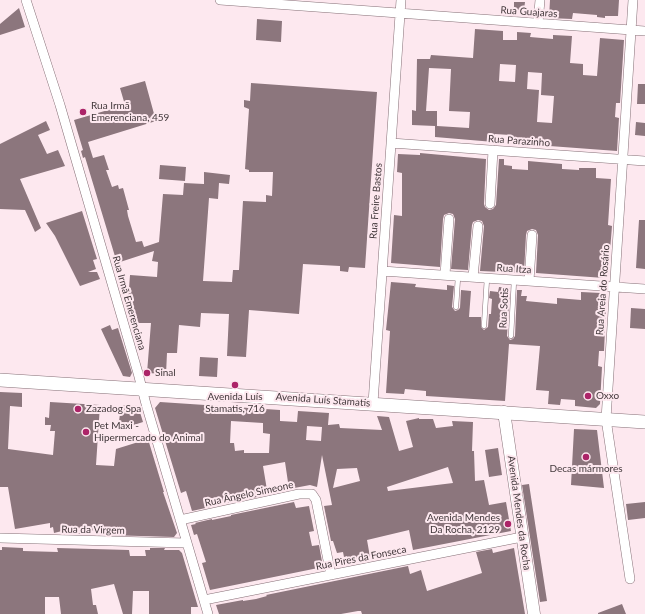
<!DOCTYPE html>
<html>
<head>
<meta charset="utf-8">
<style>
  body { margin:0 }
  canvas { display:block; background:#fde8ef }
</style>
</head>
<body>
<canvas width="645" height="614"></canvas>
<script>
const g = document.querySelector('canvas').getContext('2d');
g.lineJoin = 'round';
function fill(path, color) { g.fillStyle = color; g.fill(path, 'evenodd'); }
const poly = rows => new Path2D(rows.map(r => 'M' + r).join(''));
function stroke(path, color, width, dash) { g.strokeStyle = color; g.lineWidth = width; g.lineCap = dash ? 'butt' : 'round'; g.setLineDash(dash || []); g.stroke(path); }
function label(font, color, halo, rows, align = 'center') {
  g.font = font + ' Lato,sans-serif'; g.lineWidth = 4; g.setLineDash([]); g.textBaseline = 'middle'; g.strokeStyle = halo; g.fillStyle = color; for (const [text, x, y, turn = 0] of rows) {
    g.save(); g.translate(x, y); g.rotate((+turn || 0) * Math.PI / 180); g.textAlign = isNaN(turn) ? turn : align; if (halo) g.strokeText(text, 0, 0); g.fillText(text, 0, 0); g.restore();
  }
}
const building = poly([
  [550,0,619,0,618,16,605,16,605,18,597,17,597,15,573,13,572,19,549,18],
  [514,2,525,2,524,10,514,10],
  [19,8,25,27,0,35,0,24],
  [257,19,282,21,281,42,256,40],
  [475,29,503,31,503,40,517,40,517,32,531,33,530,37,553,39,553,35,572,36,570,63,583,64,583,75,597,76,600,38,624,40,620,103,616,103,615,117,619,118,617,151,509,143,510,135,495,134,494,142,435,137,435,126,412,125,412,110,416,111,417,59,430,59,431,55,473,58],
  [500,64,516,65,515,82,499,81],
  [429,68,451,69,449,111,470,112,469,128,437,126,437,111,426,111],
  [528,72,542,73,541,95,554,96,552,123,537,122,539,90,527,89],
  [145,81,156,121,88,142,93,158,104,155,109,170,106,170,112,187,118,185,119,189,123,188,129,210,127,210,128,216,136,242,142,241,144,247,159,242,163,194,183,195,184,183,204,184,204,172,230,175,229,184,219,183,218,199,209,198,203,281,232,282,233,270,239,270,243,201,266,202,266,195,272,196,273,172,249,172,249,170,245,169,249,109,244,107,244,100,250,101,251,83,377,92,365,268,349,267,348,272,340,271,340,266,303,264,299,314,249,310,246,357,227,356,229,314,201,313,200,327,179,325,177,353,167,353,166,374,147,373,151,323,134,323,128,303,130,275,157,277,158,262,152,261,154,251,117,263,85,157,83,158,81,151,83,150,74,120,125,105,120,88],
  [638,84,645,84,645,104,637,104],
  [46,121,50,130,38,135,47,154,58,150,65,166,20,179,41,228,35,232,25,210,0,209,0,144],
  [636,122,645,123,645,136,635,135],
  [420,153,486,159,484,204,485,207,489,210,493,209,496,205,499,159,504,159,504,165,512,166,512,169,528,170,528,161,562,164,562,169,579,170,579,168,596,168,596,178,611,179,608,225,612,226,608,275,604,278,536,273,538,235,536,230,532,229,527,231,526,235,524,273,480,271,484,226,482,221,478,220,473,222,472,225,468,270,451,269,455,219,453,214,449,213,444,215,443,219,440,267,391,263,394,215,402,216,402,173,397,172,398,154,420,155],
  [160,165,186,167,185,181,159,179],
  [82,211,97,259,93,260,96,269,88,272,97,272,100,279,80,286,55,236,46,223],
  [639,220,645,220,645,269,636,268],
  [391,282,416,284,415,287,447,290,447,285,454,286,452,307,455,311,458,310,460,308,461,290,471,291,469,317,481,317,481,327,484,330,488,327,489,314,491,314,492,299,489,298,490,291,498,292,499,287,510,288,507,336,510,340,513,339,515,336,517,290,522,290,521,296,527,296,526,301,557,304,557,298,581,300,581,292,601,293,601,297,602,297,602,303,606,303,606,308,604,351,599,351,598,366,602,367,600,404,596,408,575,406,575,400,561,399,560,405,548,404,549,391,536,390,540,346,509,344,505,401,426,396,426,391,405,389,404,394,386,393,390,331,386,330],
  [631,308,645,309,645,329,630,328],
  [110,325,112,330,118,328,132,373,130,377,123,376,101,329],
  [200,357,218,358,217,377,199,376],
  [0,392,22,393,22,407,10,406,8,449,53,455,55,431,50,431,51,425,45,425,45,417,49,418,50,402,100,405,96,465,114,466,116,449,148,439,164,492,163,492,177,533,174,537,107,535,106,530,95,532,94,530,79,534,67,534,66,530,54,533,53,527,50,528,50,523,15,529,8,487,0,487],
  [160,402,280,410,280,421,297,422,298,411,329,413,328,425,339,424,340,428,382,430,377,416,389,417,399,451,413,447,406,421,419,418,419,419,433,419,436,428,453,426,452,421,473,422,472,451,474,451,475,481,484,480,489,505,506,502,511,531,413,550,409,530,367,540,370,557,348,560,347,556,344,557,343,552,337,553,333,541,331,541,324,506,332,505,322,455,317,487,310,485,289,489,285,462,263,466,267,490,261,491,262,496,228,503,228,502,210,505,210,507,192,511,186,491,181,493,155,408],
  [231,421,263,423,263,433,270,434,269,453,244,453,244,450,235,451,234,443,230,443],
  [307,426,322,427,321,441,306,440],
  [448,467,453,483,388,491,387,487],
  [357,468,360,481,333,488,337,469],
  [121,405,138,406,143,422,118,430],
  [574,429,597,430,604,488,571,485],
  [498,448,502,475,489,477,485,450],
  [529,484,547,601,540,602,522,485],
  [294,502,296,508,309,506,314,531,309,532,312,546,319,545,323,567,210,590,202,563,206,562,197,534,194,535,191,525,196,524,195,523,212,519,212,520,231,516,231,515],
  [645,502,645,518,628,520,626,504],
  [2,547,23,548,23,551,58,552,57,548,129,550,130,556,146,556,145,550,150,550,150,548,165,548,164,550,179,550,182,553,198,607,191,607,191,614,149,614,149,591,133,591,132,614,123,614,114,584,91,589,93,605,96,605,98,614,61,614,59,597,45,597,45,614,0,614,0,550,2,550],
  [514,548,525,614,362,614,361,611,358,611,341,614,219,614,216,605,243,600,243,601,256,599,267,596,266,595,408,566,410,574,421,570,427,591,482,573,476,552,492,549,493,553],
  [622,604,626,614,598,614,598,613]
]);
const service = poly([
  [456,307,458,277],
  [484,326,487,278],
  [511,336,514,280]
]);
const minor = poly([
  [26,0,60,105,138,373,146,404,208,614],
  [220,0,645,31],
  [538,23,540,0],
  [391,143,645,161],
  [490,204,493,150],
  [382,271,645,289],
  [445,275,449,219],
  [473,277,478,226],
  [529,281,532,235],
  [373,403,401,0],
  [180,520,299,494,312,494,316,500,331,575],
  [0,538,186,543],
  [630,579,606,419,633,0],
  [204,600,522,537]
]);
const tertiary = poly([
  [504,412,534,614]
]);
const secondary = poly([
  [0,380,645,422]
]);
const markers = [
  [83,112,4,"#ac2468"],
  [147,373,4,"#ac2468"],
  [235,385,4,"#ac2468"],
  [588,396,4,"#ac2468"],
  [78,409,4,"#ac2468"],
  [86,432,4,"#ac2468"],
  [586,457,4,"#ac2468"],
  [508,524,4,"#ac2468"]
];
const streetNames = [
  ["Rua Guajaras",529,12,4],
  ["Rua Parazinho",519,141,4],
  ["Rua Freire Bastos",376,201,-86],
  ["Rua Itza",514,269,4],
  ["Rua Areia do Rosário",603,290,-86],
  ["Rua Irmã Emerenciana",129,303,74],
  ["Rua Sotis",504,308,-87],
  ["Avenida Luís Stamatis",323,400,4],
  ["Rua Ângelo Simeone",249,494,-12],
  ["Avenida Mendes da Rocha",519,513,82],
  ["Rua da Virgem",93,530,1],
  ["Rua Pires da Fonseca",361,558,-11]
];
const poiNames = [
  ["Rua Irmã",91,106],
  ["Emerenciana, 459",91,118],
  ["Sinal",155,373],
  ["Oxxo",596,396],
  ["Avenida Luís",235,397,"center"],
  ["Stamatis, 716",235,409,"center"],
  ["Zazadog Spa",86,409],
  ["Pet Maxi -",94,426],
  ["Hipermercado do Animal",94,438],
  ["Decas mármores",586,469,"center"],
  ["Avenida Mendes",500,518,"right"],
  ["Da Rocha, 2129",500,530,"right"]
];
fill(building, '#8c767d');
stroke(service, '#867077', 5.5);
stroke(minor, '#867077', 10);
stroke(tertiary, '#867077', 13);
stroke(secondary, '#867077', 14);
stroke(service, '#fff', 4.5);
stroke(minor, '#fff', 9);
stroke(tertiary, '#fff', 12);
stroke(secondary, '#fff', 13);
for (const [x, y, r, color] of markers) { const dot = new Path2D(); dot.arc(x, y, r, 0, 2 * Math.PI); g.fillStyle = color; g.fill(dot); stroke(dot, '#fde8ef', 1.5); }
label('10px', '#42383b', '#fde8ef', streetNames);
label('10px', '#42383b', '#fde8ef', poiNames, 'left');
</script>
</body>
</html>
